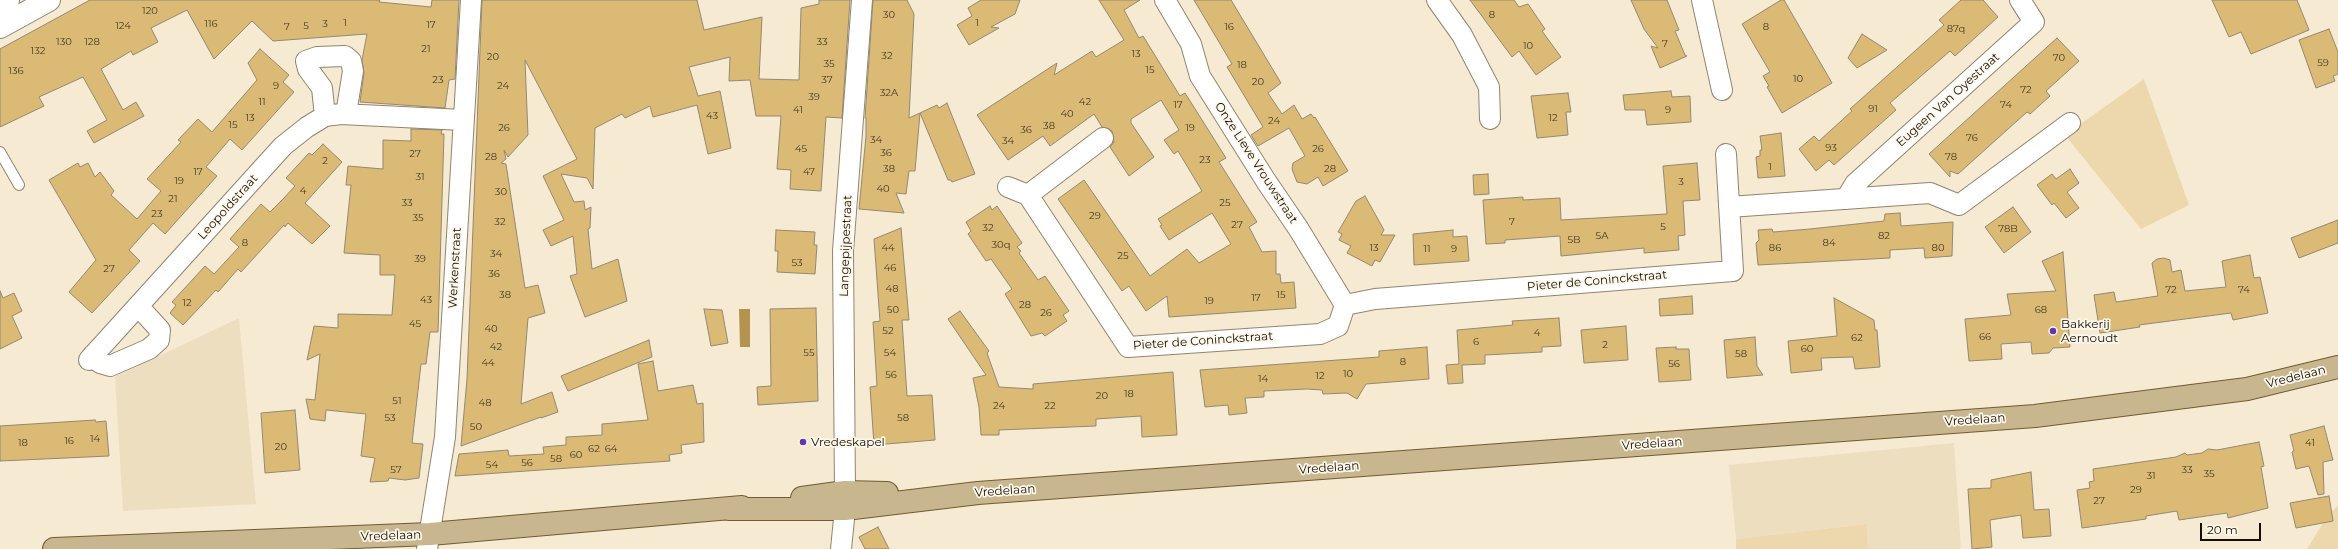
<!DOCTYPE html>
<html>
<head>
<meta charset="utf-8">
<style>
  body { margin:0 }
  #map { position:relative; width:2338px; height:549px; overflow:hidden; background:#f6ead3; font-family:Montserrat,sans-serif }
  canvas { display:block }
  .scale { position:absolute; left:2200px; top:523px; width:61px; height:18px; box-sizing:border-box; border:2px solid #130f08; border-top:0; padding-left:5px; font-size:12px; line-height:14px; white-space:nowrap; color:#130f08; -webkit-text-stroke:3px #fff8ea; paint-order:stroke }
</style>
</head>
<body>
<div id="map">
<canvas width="2338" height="549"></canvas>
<div class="scale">20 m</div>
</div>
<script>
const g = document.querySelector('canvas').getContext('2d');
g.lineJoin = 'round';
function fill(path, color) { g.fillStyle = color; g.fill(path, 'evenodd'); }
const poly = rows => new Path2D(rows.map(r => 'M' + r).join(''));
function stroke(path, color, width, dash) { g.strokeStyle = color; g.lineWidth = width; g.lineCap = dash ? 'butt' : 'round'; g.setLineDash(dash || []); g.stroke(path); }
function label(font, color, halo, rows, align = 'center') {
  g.font = font + ' Montserrat,sans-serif'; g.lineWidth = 3.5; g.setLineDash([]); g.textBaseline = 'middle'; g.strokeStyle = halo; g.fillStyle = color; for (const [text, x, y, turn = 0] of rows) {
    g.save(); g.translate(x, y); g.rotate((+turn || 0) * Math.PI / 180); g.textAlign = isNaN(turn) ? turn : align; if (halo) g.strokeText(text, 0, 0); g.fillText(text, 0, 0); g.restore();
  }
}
const built = poly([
  [239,318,256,504,123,511,115,377],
  [1954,443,1961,549,1868,549,1867,524,1736,539,1729,465]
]);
const green = poly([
  [2144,79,2189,205,2141,229,2065,135],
  [2338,506,2338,549,2307,549,2328,515],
  [1867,524,1868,549,1736,549,1736,539]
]);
const water = poly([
  [739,309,750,309,750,347,740,347]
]);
const building = poly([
  [90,0,380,0,379,2,431,7,432,0,459,0,455,79,449,80,445,108,360,102,364,73,362,60,367,34,273,41,252,21,214,59,187,10,151,28,158,42,133,55,131,51,101,69,123,110,136,102,144,116,94,143,87,131,107,120,83,77,39,97,44,106,0,127,0,49,90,0],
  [482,0,697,0,704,30,762,17,759,79,799,80,801,8,819,4,819,0,850,0,842,118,826,117,821,191,790,189,791,170,777,169,781,116,756,116,750,80,729,81,730,57,689,67,698,96,720,91,731,148,708,154,697,105,653,117,650,106,625,118,622,114,595,128,593,189,587,178,561,174,574,202,584,201,585,210,591,207,590,228,588,229,592,269,618,259,627,301,585,317,570,276,577,274,573,236,551,246,543,230,564,220,543,176,577,159,525,60,528,135,508,157,504,150,506,159,501,163,506,164,525,288,538,285,545,313,528,318,521,404,552,392,558,412,541,418,541,417,461,446,467,379,482,0],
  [873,0,907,0,914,14,909,118,920,113,915,171,909,171,906,194,896,193,904,213,859,209,866,136,866,118,865,118,873,0],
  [981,0,1020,0,1015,14,991,27,999,28,969,45,957,25,972,16,968,8,981,0],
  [1099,0,1140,0,1124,10,1139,38,1143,36,1180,96,1185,93,1226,158,1219,162,1257,222,1249,227,1262,252,1276,251,1276,274,1280,274,1281,283,1294,282,1296,308,1169,317,1167,296,1146,311,1129,286,1122,291,1058,199,1084,180,1150,276,1187,249,1199,263,1231,244,1212,213,1169,240,1160,226,1162,225,1158,219,1202,191,1178,151,1174,154,1164,140,1179,130,1161,100,1131,119,1131,123,1154,157,1129,176,1110,147,1114,142,1112,131,1102,127,1094,114,1050,146,1043,136,1008,160,977,115,1057,63,1054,75,1092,51,1096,57,1124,40,1099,0],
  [1194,0,1231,0,1281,83,1268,93,1282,114,1294,105,1302,119,1311,114,1314,118,1315,117,1348,171,1323,186,1318,177,1307,184,1297,182,1292,169,1293,163,1305,156,1289,128,1258,146,1251,135,1263,127,1227,67,1232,64,1194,0],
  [1470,0,1514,0,1519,7,1528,4,1545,29,1542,31,1561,57,1536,75,1519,51,1512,57,1470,0],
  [1631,0,1667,0,1679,30,1675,31,1685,55,1687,56,1660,68,1651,46,1658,48,1644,29,1631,0],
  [1781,0,1784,0,1832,83,1782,113,1767,87,1769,86,1763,76,1770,72,1742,24,1781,0],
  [1961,0,1983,0,1998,17,1955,56,1950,51,1890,103,1896,110,1834,165,1829,160,1816,171,1799,149,1814,136,1819,141,1852,111,1850,109,1944,25,1939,20,1961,0],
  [2212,0,2297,0,2309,30,2251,54,2241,32,2229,37,2212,0],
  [2329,29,2338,52,2338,74,2333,76,2335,81,2316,88,2299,40,2329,29],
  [1862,34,1887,50,1857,68,1848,58,1862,34],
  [2057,38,2079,61,2046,91,2050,96,2030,114,2027,112,1958,174,1950,171,1950,177,1929,154,2057,38],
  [260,49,289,75,283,82,294,92,242,150,230,139,206,167,217,176,165,234,153,223,129,250,140,261,92,313,69,292,96,260,49,180,78,163,80,167,88,163,95,177,100,172,114,191,111,195,137,219,161,191,147,179,181,142,178,140,198,119,212,132,257,80,248,63,260,49],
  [1671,91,1672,97,1690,96,1691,122,1647,125,1645,110,1625,110,1623,95,1671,91],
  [1568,93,1571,112,1566,112,1568,135,1537,138,1531,96,1568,93],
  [947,103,975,174,952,182,951,180,948,180,920,113,937,105,939,108,947,103],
  [411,129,442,130,441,134,444,134,438,332,430,332,426,364,421,364,412,443,423,444,419,478,405,480,389,478,388,481,370,482,375,458,361,456,366,414,326,410,325,421,310,419,306,399,315,400,320,354,307,360,314,326,338,328,338,314,392,315,395,275,380,275,380,255,344,253,351,185,346,185,348,166,383,169,383,140,411,141,411,129],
  [1781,133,1785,176,1758,178,1756,157,1760,156,1760,150,1762,150,1760,136,1781,133],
  [323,144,342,162,305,203,330,226,312,244,288,223,285,227,284,225,241,272,238,269,218,292,216,290,183,325,170,313,176,305,172,302,205,266,214,274,239,247,230,239,261,204,270,212,283,199,295,186,286,178,309,153,312,155,323,144],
  [1697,163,1700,200,1683,201,1685,235,1678,236,1679,250,1644,253,1644,248,1561,256,1560,236,1505,240,1505,243,1486,244,1483,200,1523,197,1523,200,1560,198,1561,220,1667,214,1663,166,1697,163],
  [2070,169,2079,183,2067,192,2079,208,2066,218,2054,203,2052,205,2037,185,2052,174,2056,179,2070,169],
  [1488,174,1489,194,1474,195,1473,175,1488,174],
  [1365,196,1384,230,1381,235,1395,235,1380,262,1375,260,1372,266,1347,253,1351,246,1339,240,1342,234,1338,232,1356,201,1365,196],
  [990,206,992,210,997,206,1022,243,1017,247,1021,251,1019,253,1038,280,1045,276,1069,311,1063,315,1067,321,1045,336,1042,333,1031,336,1005,294,1012,289,991,259,986,261,968,234,971,231,966,222,990,206],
  [2013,207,2031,232,2004,253,1985,227,2013,207],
  [1900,213,1901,226,1953,222,1952,256,1925,258,1924,248,1890,250,1890,258,1758,265,1756,243,1759,240,1758,230,1772,229,1773,232,1810,229,1884,221,1885,214,1900,213],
  [2338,220,2338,243,2299,258,2291,238,2338,220],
  [901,228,909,320,902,320,907,396,932,395,935,440,874,445,870,387,877,386,873,322,880,321,874,239,901,228],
  [776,230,815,232,814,245,817,245,815,274,777,272,778,251,775,251,776,230],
  [1453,230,1453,237,1467,236,1469,261,1414,265,1413,234,1453,230],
  [2063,252,2070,347,2053,348,2049,353,2032,354,2031,342,2001,344,2002,359,1969,361,1965,319,2011,315,2007,294,2056,291,2042,261,2063,252],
  [2250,255,2254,278,2260,277,2268,313,2233,320,2231,313,2139,325,2140,327,2100,333,2094,295,2114,292,2116,302,2158,296,2152,263,2157,259,2164,258,2170,260,2172,272,2181,270,2185,291,2226,287,2222,261,2250,255],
  [0,291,3,298,14,293,22,311,12,316,22,338,0,349,0,291],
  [1692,296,1693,314,1660,316,1659,299,1692,296],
  [1834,298,1874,320,1875,330,1877,330,1880,367,1855,369,1853,357,1821,358,1822,370,1791,373,1788,341,1837,336,1834,298],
  [816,308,818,401,758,405,757,387,771,386,770,309,816,308],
  [704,309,722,310,728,343,711,346,704,309],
  [960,311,989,351,987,353,999,387,1033,389,1033,384,1173,372,1177,435,1142,437,1141,416,1096,419,1096,426,999,430,999,435,981,435,979,407,973,378,986,375,948,319,960,311],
  [1559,318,1561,346,1542,347,1542,352,1485,355,1485,364,1462,365,1463,383,1448,384,1446,365,1459,364,1457,330,1513,325,1512,321,1559,318],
  [1626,326,1628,360,1584,363,1581,330,1626,326],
  [1755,337,1757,366,1763,375,1727,378,1724,340,1755,337],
  [649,340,652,357,568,391,561,376,649,340],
  [1427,347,1429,379,1366,384,1357,399,1347,393,1323,394,1322,390,1307,389,1264,391,1264,397,1245,398,1247,413,1229,415,1228,405,1205,407,1200,370,1379,357,1379,351,1427,347],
  [1676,347,1676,349,1689,349,1691,380,1659,382,1656,348,1676,347],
  [653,361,658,391,693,385,697,404,703,403,704,442,681,445,682,453,669,455,670,461,455,476,459,454,508,450,509,456,544,454,543,447,566,445,566,437,602,435,602,424,648,420,638,364,653,361],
  [295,410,300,470,265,473,261,413,295,410],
  [95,420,96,422,106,421,109,456,0,461,0,426,95,420],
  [2324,426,2333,460,2323,462,2324,494,2318,495,2309,466,2296,469,2292,452,2294,451,2290,435,2324,426],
  [2259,442,2264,466,2261,467,2268,508,2228,518,2227,513,2179,520,2177,511,2146,516,2146,519,2082,528,2077,490,2090,488,2089,482,2094,481,2093,469,2176,457,2185,453,2187,455,2202,453,2208,449,2217,450,2259,442],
  [2031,472,2034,510,2049,509,2051,536,2023,538,2021,515,1990,520,1992,547,1972,549,1968,489,1991,488,1991,480,2031,472],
  [2329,496,2333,521,2296,528,2290,503,2329,496],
  [878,527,889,549,865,549,859,537,878,527]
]);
const service = poly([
  [0,152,19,185]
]);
const minor = poly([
  [1437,0,1462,35,1489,87,1490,119],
  [1702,0,1722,90],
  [325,116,322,88,308,69,306,61,317,57,345,56,351,61,353,71,346,114],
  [1008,187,1028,195,1128,347,1320,334,1338,326,1345,305,1298,228,1266,181,1200,76,1191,44,1165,0],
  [1028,195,1103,138],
  [1846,199,1855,184,2034,22,2020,0],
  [1729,207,1930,193,1959,205,2070,123],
  [1345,305,1375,299,1733,271,1726,154],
  [93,355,100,363,110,366,149,349,159,340,160,330,138,306],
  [89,360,283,146,307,127,325,116,341,114,463,120],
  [845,492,843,251,862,0],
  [427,549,445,437,471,0],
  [841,549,845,509]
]);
const tertiary = poly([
  [0,4,8,0],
  [0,27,49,0]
]);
const primary = poly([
  [802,498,845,492,887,493],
  [729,509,845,509,978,493,2035,416,2247,389,2338,367],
  [54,549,430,534,742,507]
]);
const markers = [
  [2053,331,4,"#6137af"],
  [803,442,4,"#6137af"]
];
const numberNames = [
  ["120",150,11],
  ["30",889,15],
  ["8",1492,15],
  ["1",345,23],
  ["1",977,23],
  ["116",211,24],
  ["3",325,24],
  ["17",431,25],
  ["124",123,26],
  ["5",306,26],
  ["7",287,27],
  ["16",1229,27],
  ["8",1766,27],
  ["87q",1956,29],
  ["130",64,42],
  ["128",92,42],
  ["33",822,42],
  ["7",1665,44],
  ["10",1528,46],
  ["21",426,49],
  ["132",38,51],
  ["13",1136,54],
  ["32",887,56],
  ["20",493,57],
  ["70",2059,58],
  ["59",2323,63],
  ["35",829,64],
  ["18",1242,65],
  ["15",1150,70],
  ["136",16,71],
  ["10",1798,79],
  ["23",438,80],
  ["37",827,80],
  ["20",1258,82],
  ["9",276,86],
  ["24",503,86],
  ["72",2026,90],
  ["32A",889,93],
  ["39",814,97],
  ["11",262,102],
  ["42",1085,102],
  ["17",1178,105],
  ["74",2006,105],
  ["91",1873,109],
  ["41",798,110],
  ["9",1668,110],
  ["40",1067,114],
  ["43",712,116],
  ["13",250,118],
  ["12",1553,118],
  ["24",1274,121],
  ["15",233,125],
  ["38",1049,126],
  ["26",504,128],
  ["19",1190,128],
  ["36",1026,130],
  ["76",1972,138],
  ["34",876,140],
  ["34",1008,141],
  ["93",1831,148],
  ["45",801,149],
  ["26",1318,149],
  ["36",886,153],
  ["27",415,154],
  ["28",491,157],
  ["78",1951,157],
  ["23",1205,160],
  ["2",325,161],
  ["1",1770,167],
  ["38",889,169],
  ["28",1330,169],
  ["17",198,172],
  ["47",809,172],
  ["31",420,177],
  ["19",179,181],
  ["3",1681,182],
  ["40",883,189],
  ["4",303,191],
  ["30",501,192],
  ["21",173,199],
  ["33",407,203],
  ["25",1225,203],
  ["23",157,214],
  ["29",1095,216],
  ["35",418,218],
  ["32",500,222],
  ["7",1512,222],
  ["27",1237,225],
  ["5",1663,227],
  ["32",988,228],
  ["78B",2008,229],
  ["5A",1602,236],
  ["82",1884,236],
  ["5B",1574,240],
  ["8",245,243],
  ["84",1829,243],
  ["30q",1001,245],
  ["44",888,248],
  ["13",1374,248],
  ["86",1775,248],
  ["80",1938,248],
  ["11",1427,249],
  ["9",1454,249],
  ["34",496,254],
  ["25",1123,256],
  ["39",420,259],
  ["53",797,263],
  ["46",890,268],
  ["27",109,269],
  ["36",494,274],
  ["48",892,289],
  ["72",2171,290],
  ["74",2244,290],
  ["38",505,295],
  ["15",1281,295],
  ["17",1256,298],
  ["43",426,300],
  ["19",1209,301],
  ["12",187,303],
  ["28",1025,305],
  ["50",893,310],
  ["68",2041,310],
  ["26",1046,313],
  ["45",415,324],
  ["40",491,329],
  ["52",888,331],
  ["4",1537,333],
  ["66",1985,337],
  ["62",1857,338],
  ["6",1476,342],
  ["2",1605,345],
  ["42",496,347],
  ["60",1807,349],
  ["55",809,353],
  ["54",890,353],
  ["58",1741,354],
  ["8",1403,362],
  ["44",488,363],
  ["56",1674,364],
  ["10",1348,374],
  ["56",891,375],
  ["12",1320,376],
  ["14",1263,379],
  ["18",1129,394],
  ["20",1102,396],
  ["51",397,401],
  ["48",485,403],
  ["24",999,406],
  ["22",1050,406],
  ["53",390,418],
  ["58",903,418],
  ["50",476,427],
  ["14",95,439],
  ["16",69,441],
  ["18",23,443],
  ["41",2310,443],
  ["20",281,447],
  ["62",594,449],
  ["64",611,449],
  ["60",576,455],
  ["58",556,459],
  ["56",527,463],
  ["54",492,465],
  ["57",396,470],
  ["33",2187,470],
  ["35",2209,474],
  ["31",2151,476],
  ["29",2136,490],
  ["27",2099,501]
];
const streetNames = [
  ["Eugeen Van Oyestraat",1948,100,-42],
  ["Onze Lieve Vrouwstraat",1256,163,57],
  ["Leopoldstraat",228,207,-48],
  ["Langepijpestraat",846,246,-88],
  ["Werkenstraat",455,268,-87],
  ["Pieter de Coninckstraat",1597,281,-5],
  ["Pieter de Coninckstraat",1203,341,-4],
  ["Vredelaan",2296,377,-14],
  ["Vredelaan",1975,420,-4],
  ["Vredelaan",1652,444,-4],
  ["Vredelaan",1329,468,-4],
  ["Vredelaan",1005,491,-4],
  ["Vredelaan",391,536,-2]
];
const poiNames = [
  ["Bakkerij",2061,324],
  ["Aernoudt",2061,338],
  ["Vredeskapel",811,442]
];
fill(built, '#eedec0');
fill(green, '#edd7ac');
fill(water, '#b3934f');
fill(building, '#dbba75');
stroke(building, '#938872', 1);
stroke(service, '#90856f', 12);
stroke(minor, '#90856f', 22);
stroke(tertiary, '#90856f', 24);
stroke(primary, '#715c30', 24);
stroke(service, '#fff', 10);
stroke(minor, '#fff', 20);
stroke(tertiary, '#fff', 22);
stroke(primary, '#c8b68f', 22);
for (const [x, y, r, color] of markers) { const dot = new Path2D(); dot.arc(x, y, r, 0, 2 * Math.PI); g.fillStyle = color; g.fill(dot); stroke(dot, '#fff8ea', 1.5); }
label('10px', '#453a23', null, numberNames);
label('12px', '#130f08', '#fff8ea', streetNames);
label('12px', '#130f08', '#fff8ea', poiNames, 'left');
</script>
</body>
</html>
